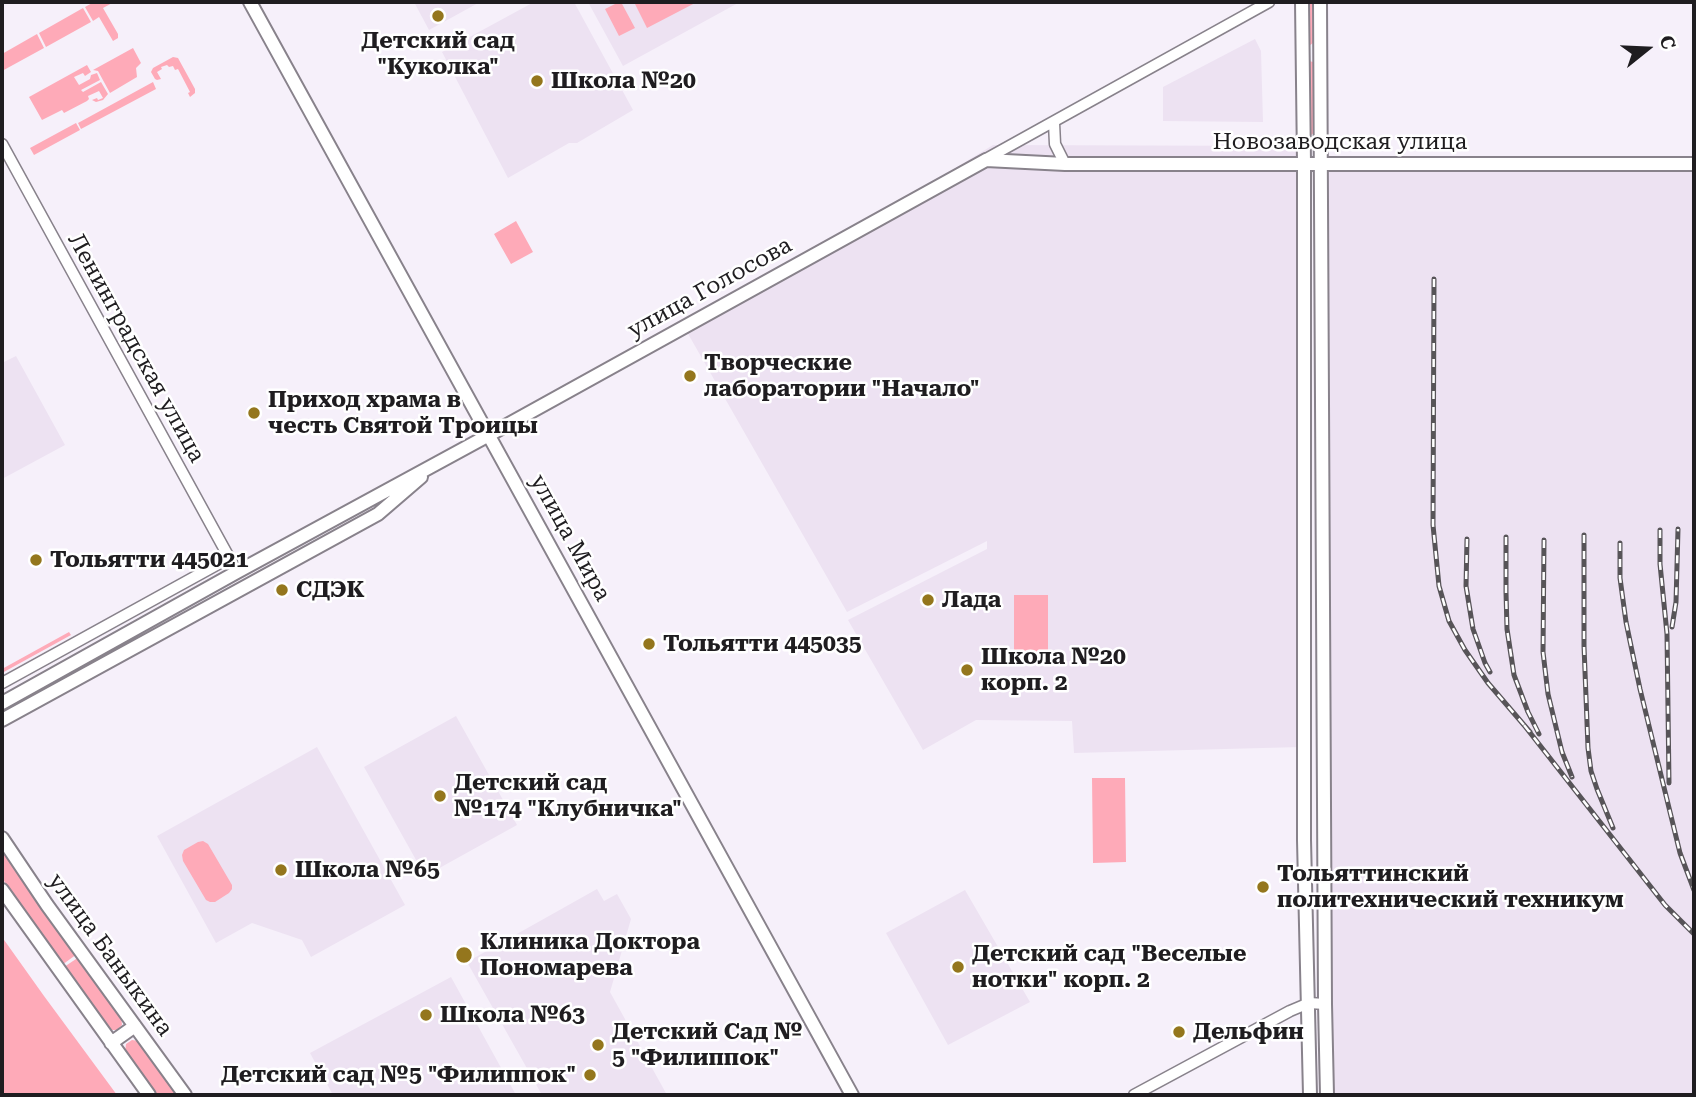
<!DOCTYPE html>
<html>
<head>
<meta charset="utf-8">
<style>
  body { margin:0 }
  #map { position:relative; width:1696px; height:1097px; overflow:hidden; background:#f6f0fa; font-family:"Roboto Serif",serif }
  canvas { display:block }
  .frame { position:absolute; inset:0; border:4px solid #1f1d20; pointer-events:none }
  .north { position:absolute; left:1612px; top:14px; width:70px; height:70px; -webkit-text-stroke:5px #fff; paint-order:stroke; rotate:72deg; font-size:19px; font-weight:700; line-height:28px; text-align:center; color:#1f1d20 }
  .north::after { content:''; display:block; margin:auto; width:24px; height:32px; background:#1f1d20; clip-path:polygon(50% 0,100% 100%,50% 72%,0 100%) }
</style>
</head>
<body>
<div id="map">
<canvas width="1696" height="1097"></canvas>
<div class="frame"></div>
<div class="north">С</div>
</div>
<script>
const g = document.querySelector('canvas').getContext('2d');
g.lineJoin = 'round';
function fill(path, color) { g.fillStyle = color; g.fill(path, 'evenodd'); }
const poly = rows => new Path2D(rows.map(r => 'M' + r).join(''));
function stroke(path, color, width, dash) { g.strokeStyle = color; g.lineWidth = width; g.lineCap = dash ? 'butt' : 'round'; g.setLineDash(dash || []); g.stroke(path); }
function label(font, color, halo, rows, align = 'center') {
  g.font = font + ' "Roboto Serif",serif'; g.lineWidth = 5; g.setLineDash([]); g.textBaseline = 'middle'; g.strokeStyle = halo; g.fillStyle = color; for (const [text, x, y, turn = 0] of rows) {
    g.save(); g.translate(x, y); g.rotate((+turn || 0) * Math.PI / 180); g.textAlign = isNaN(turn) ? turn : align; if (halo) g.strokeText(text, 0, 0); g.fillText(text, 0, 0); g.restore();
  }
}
const built = poly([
  [414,2,480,2,429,30],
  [534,2,574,2,633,110,577,143,569,143,508,178,442,52],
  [588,2,737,2,738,3,623,66],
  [1255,39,1261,51,1263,122,1163,121,1163,87],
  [993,145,1298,146,1301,747,1074,753,1072,721,976,720,923,750,848,620,987,549,987,541,847,612,687,332],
  [1321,163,1694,164,1694,1095,1329,1095],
  [16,356,65,445,2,479,2,363],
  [456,716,517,825,425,876,364,767],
  [317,747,405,905,311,957,302,940,252,923,216,943,157,836],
  [597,889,604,901,617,894,631,919,610,992,667,1095,542,1095,467,962],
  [965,890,1030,1002,948,1045,886,933],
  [451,977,516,1095,333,1095,310,1053]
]);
const green = poly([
  [94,2,114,2,103,8,118,34,118,38,113,41,99,17,93,21,85,7],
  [619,2,621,2,635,28,619,36,605,9],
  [634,2,697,2,647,28],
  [1306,2,1312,2,1313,43,1309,46,1307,44],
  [83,8,91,22,46,47,39,33],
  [37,34,44,48,2,71,2,54],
  [133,48,141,63,136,68,137,77,110,93,98,71,93,70],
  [173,57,178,58,195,89,195,93,190,97,188,93,190,92,178,69,175,70,173,66,169,67,167,65,161,67,162,69,157,72,161,79,157,80,155,79,151,72,153,68],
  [1309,61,1313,62,1314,133,1311,135,1308,135],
  [87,65,91,72,85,76,83,73,74,77,79,85,90,79,91,75,97,73,100,80,81,90,83,92,101,82,108,94,103,100,96,102,92,100,97,98,98,100,103,98,99,91,88,96,89,99,87,101,64,113,62,110,42,120,29,97],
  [153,82,156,89,81,129,78,123],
  [76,123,80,130,34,155,30,148],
  [516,221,533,252,511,264,494,234],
  [1014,595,1048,595,1048,664,1014,664],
  [69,632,71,635,2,673,2,669],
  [1092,778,1125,778,1126,862,1093,863],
  [203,841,208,844,232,885,232,889,229,893,215,902,210,902,206,900,183,861,182,855,184,850,198,842],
  [2,848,77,954,62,965,2,878],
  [2,937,44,996,117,1095,2,1095],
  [79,957,121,1015,122,1025,117,1030,112,1030,108,1027,64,967],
  [132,1040,138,1041,178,1095,156,1095,125,1052,126,1044]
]);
const minor = poly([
  [1054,123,1055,144,1065,164],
  [2,144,237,572],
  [986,159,1269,2],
  [2,683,229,558],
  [1134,1095,1290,1011,1309,1003,1325,1004]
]);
const major = poly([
  [250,2,852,1095],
  [1302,2,1304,163,1304,840,1310,1095],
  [1320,2,1325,1004,1327,1095],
  [2,703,237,572,489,435,986,160,1065,164,1694,164],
  [2,720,378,514,421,477],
  [2,838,47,905,185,1095],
  [2,890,149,1095],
  [111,1043,135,1026]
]);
const rail = poly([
  [1434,279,1433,525,1439,586,1449,621,1465,650,1488,683,1530,732],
  [1660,530,1660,564,1667,634,1669,783],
  [1584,535,1584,646,1588,748,1591,771,1597,789,1613,828],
  [1506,537,1506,592,1507,629,1514,675,1528,712,1539,734],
  [1467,539,1466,586,1473,629,1485,663,1490,672],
  [1544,540,1543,652,1548,694,1562,752,1572,777],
  [1620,543,1620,578,1626,622,1640,689,1680,853,1694,890],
  [1672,627,1676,602,1678,529],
  [1524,725,1665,905,1694,934]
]);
const markers = [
  [438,16,7,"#94761d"],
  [537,81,7,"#94761d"],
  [690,376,7,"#94761d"],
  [254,413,7,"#94761d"],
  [36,560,7,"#94761d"],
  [282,590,7,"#94761d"],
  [928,600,7,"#94761d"],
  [649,644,7,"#94761d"],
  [967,670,7,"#94761d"],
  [440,796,7,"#94761d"],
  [281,870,7,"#94761d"],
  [1263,887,7,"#94761d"],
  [464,955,9,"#94761d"],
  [958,967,7,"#94761d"],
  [426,1015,7,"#94761d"],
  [1179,1032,7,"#94761d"],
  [598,1045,7,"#94761d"],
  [590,1075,7,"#94761d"]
];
const poiNames = [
  ["Детский сад",438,41,"center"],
  ["\"Куколка\"",438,67,"center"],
  ["Школа №20",551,81],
  ["Творческие",704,363],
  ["лаборатории \"Начало\"",704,389],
  ["Приход храма в",268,400],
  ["честь Святой Троицы",268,426],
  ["Тольятти 445021",50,560],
  ["СДЭК",296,590],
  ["Лада",942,600],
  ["Тольятти 445035",663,644],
  ["Школа №20",981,657],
  ["корп. 2",981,683],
  ["Детский сад",454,783],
  ["№174 \"Клубничка\"",454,809],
  ["Школа №65",295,870],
  ["Тольяттинский",1277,874],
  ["политехнический техникум",1277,900],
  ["Клиника Доктора",480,942],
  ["Пономарева",480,968],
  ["Детский сад \"Веселые",972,954],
  ["нотки\" корп. 2",972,980],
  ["Школа №63",440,1015],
  ["Детский Сад №",612,1032],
  ["5 \"Филиппок\"",612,1058],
  ["Дельфин",1193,1032],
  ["Детский сад №5 \"Филиппок\"",576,1075,"right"]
];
const streetNames = [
  ["Новозаводская улица",1340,142],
  ["улица Голосова",710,288,-29],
  ["Ленинградская улица",136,348,61],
  ["улица Мира",570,538,61],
  ["улица Баныкина",110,955,54]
];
fill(built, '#ede2f2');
fill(green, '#feaab8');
stroke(minor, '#88828b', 13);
stroke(major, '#88828b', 16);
stroke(minor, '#fff', 10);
stroke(major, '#fff', 12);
stroke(rail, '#575458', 5);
stroke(rail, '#fff', 2.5, [8]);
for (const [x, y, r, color] of markers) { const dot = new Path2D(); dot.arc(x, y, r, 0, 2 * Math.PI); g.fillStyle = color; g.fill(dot); stroke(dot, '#fff', 2.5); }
label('bold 23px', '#1f1d20', '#fff', poiNames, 'left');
label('23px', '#1f1d20', '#fff', streetNames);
</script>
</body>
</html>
